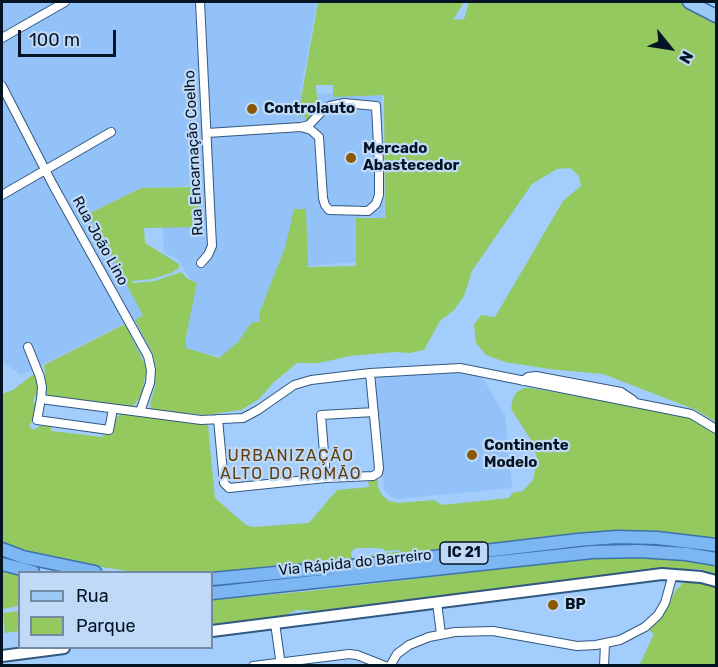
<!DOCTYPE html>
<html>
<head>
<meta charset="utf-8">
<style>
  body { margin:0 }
  #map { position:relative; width:718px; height:667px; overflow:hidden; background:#a2cdfd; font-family:Rubik,sans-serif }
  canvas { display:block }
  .frame { position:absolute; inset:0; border:3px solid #051425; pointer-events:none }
  .legend { position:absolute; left:18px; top:571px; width:195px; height:78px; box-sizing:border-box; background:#bfd9f6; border:2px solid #758aa2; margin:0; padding:8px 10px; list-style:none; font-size:18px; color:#051425 }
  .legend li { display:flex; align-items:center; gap:12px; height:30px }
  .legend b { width:30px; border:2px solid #758aa2 }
  .north { position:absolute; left:640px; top:18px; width:60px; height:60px; -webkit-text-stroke:4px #bfd9f6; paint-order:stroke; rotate:120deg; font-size:16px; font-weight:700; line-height:24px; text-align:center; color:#051425 }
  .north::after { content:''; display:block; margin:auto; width:21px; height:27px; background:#051425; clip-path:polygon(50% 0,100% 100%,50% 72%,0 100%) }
  .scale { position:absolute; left:18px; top:30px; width:98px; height:27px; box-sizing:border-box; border:3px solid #051425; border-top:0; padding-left:8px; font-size:18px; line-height:21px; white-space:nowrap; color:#051425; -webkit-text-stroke:4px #bfd9f6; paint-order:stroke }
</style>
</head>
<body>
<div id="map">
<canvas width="718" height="667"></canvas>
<div class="frame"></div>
<ul class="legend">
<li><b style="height:8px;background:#9dc9f7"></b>Rua</li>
<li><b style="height:16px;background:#94c960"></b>Parque</li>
</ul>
<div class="north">N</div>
<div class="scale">100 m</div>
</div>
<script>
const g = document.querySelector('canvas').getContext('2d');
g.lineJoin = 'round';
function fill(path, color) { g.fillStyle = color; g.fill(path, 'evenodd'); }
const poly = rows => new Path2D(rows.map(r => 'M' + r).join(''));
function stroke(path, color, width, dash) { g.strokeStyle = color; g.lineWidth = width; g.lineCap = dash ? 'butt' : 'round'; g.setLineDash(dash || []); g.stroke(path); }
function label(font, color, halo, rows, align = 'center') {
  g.font = font + ' Rubik,sans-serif'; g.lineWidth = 4.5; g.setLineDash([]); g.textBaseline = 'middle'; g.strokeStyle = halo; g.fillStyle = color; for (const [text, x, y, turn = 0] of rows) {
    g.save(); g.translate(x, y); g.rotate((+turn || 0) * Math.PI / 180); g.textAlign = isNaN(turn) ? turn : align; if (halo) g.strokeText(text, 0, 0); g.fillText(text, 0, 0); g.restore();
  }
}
const built = poly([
  [2,2,317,2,300,95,382,91,384,218,362,217,357,262,280,268,258,324,224,357,185,351,193,284,178,259,164,253,163,227,199,226,197,186,141,188,88,214,144,315,135,320,151,350,141,357,124,324,21,375,2,361],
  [460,368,479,372,505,416,512,488,398,499,391,497,384,489,375,373]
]);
const green = poly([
  [318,2,464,2,453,20,464,19,469,2,681,2,716,24,716,422,696,410,603,374,549,369,505,362,486,355,476,343,474,325,481,315,495,317,563,201,581,186,579,176,570,168,557,169,532,184,472,271,464,296,454,310,440,321,424,350,409,353,396,352,350,356,319,363,297,363,273,383,259,399,241,410,205,415,159,411,151,408,150,404,155,387,156,367,153,354,135,320,143,315,88,214,141,188,198,187,200,227,144,228,145,243,179,264,179,268,171,273,152,279,132,281,133,283,155,281,181,272,188,279,197,283,186,336,186,348,219,358,238,342,249,326,253,322,259,322,260,311,285,248,294,209,306,209,308,267,356,266,356,218,385,218,384,95,333,97,333,85,316,85,318,107,317,113,306,122,305,116,298,116],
  [125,324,145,365,146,372,141,395,132,408,47,396,44,365],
  [35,373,39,382,39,389,33,400,36,407,34,418,29,426,33,430,42,425,51,426,51,431,103,437,104,433,114,428,117,417,121,414,208,425,215,498,246,525,253,527,309,523,337,490,369,487,368,481,378,478,378,487,382,495,389,501,398,503,434,500,442,505,509,498,512,493,523,491,533,480,537,458,533,443,511,409,513,398,517,392,524,388,531,388,678,414,697,421,716,434,716,540,579,534,544,538,542,536,539,539,441,551,441,549,433,549,432,552,212,575,212,572,134,572,63,561,2,543,2,394,13,390],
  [356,548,376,548,384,549,384,551,398,550,402,551,352,558,351,552],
  [603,557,660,557,716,564,716,574,699,569,659,569,319,611,297,610,283,616,212,624,212,600,310,591],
  [2,569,19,574,19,606,2,609],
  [689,581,716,586,716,665,639,666,654,634,649,630,662,616,676,590,683,583],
  [19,611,19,631,5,633,3,613]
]);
const minor = poly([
  [200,2,212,246,208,255,201,263],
  [2,38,65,2],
  [2,86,53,185,148,356,151,370,150,383,140,412],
  [207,133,301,127,309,125,323,110,330,106,344,103,376,106,379,165,379,195,376,204,368,211,329,210,325,205,323,198,319,137,311,130,301,127],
  [2,195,111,132],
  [28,347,40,377,42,387,41,399],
  [523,381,528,377,536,376,621,392,633,400],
  [113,409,109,430,37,420,41,399,201,420,243,418,258,410,294,385,311,380,370,373,460,368,691,414,716,429],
  [218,419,224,483,229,488,326,478,373,476,378,473,379,468,370,373],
  [326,478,321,415,374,412],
  [437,603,441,634],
  [275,623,281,666],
  [253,666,349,654,357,655,385,666],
  [390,666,397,654,409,645,429,637,455,632,493,631,577,646,596,645,620,640,645,627,658,615,665,603,673,574],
  [604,666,605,644]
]);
const secondary = poly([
  [212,631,662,574,701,577,716,581],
  [2,656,64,648]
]);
const primary = poly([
  [689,2,716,16]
]);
const trunk = poly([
  [2,549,23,557,95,572],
  [2,564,33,572],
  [212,579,383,563,578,540,617,537,657,538,716,545],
  [212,593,592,552,639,551,686,554,716,559]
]);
const markers = [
  [252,109,6,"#8a5800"],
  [351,158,6,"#8a5800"],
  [472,455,6,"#8a5800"],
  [553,605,6,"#8a5800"]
];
const shields = [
  [464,553,48]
];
const shieldNames = [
  ["IC 21",464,553]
];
const poiNames = [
  ["Controlauto",264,109],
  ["Mercado",363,149],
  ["Abastecedor",363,166],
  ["Continente",484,446],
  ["Modelo",484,463],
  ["BP",565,605]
];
const streetNames = [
  ["Rua Encarnação Coelho",194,153,-93],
  ["Rua João Lino",100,241,61],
  ["Via Rápida do Barreiro",355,563,-6]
];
const neighbourhoodNames = [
  ["URBANIZAÇÃO",291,456],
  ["ALTO DO ROMÃO",291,474]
];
fill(built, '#92c2f7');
fill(green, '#94c960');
stroke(minor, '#315881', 10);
stroke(secondary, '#315881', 14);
stroke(primary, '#3d72aa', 15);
stroke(trunk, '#3d72aa', 15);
stroke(minor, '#fff', 8);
stroke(secondary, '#fff', 10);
stroke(primary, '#9dc9f7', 12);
stroke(trunk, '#7cb7f4', 12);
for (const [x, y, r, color] of markers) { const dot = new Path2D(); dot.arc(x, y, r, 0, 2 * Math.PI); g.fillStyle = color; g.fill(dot); stroke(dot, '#bfd9f6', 2); }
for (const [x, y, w] of shields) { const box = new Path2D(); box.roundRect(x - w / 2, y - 11, w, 22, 4.5); g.fillStyle = '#bfd9f6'; g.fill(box); stroke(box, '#051425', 1.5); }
label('bold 14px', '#051425', null, shieldNames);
label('bold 15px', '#051425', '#bfd9f6', poiNames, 'left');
label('15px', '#051425', '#bfd9f6', streetNames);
g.letterSpacing = '1.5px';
label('16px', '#613e09', '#bfd9f6', neighbourhoodNames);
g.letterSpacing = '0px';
</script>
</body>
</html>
